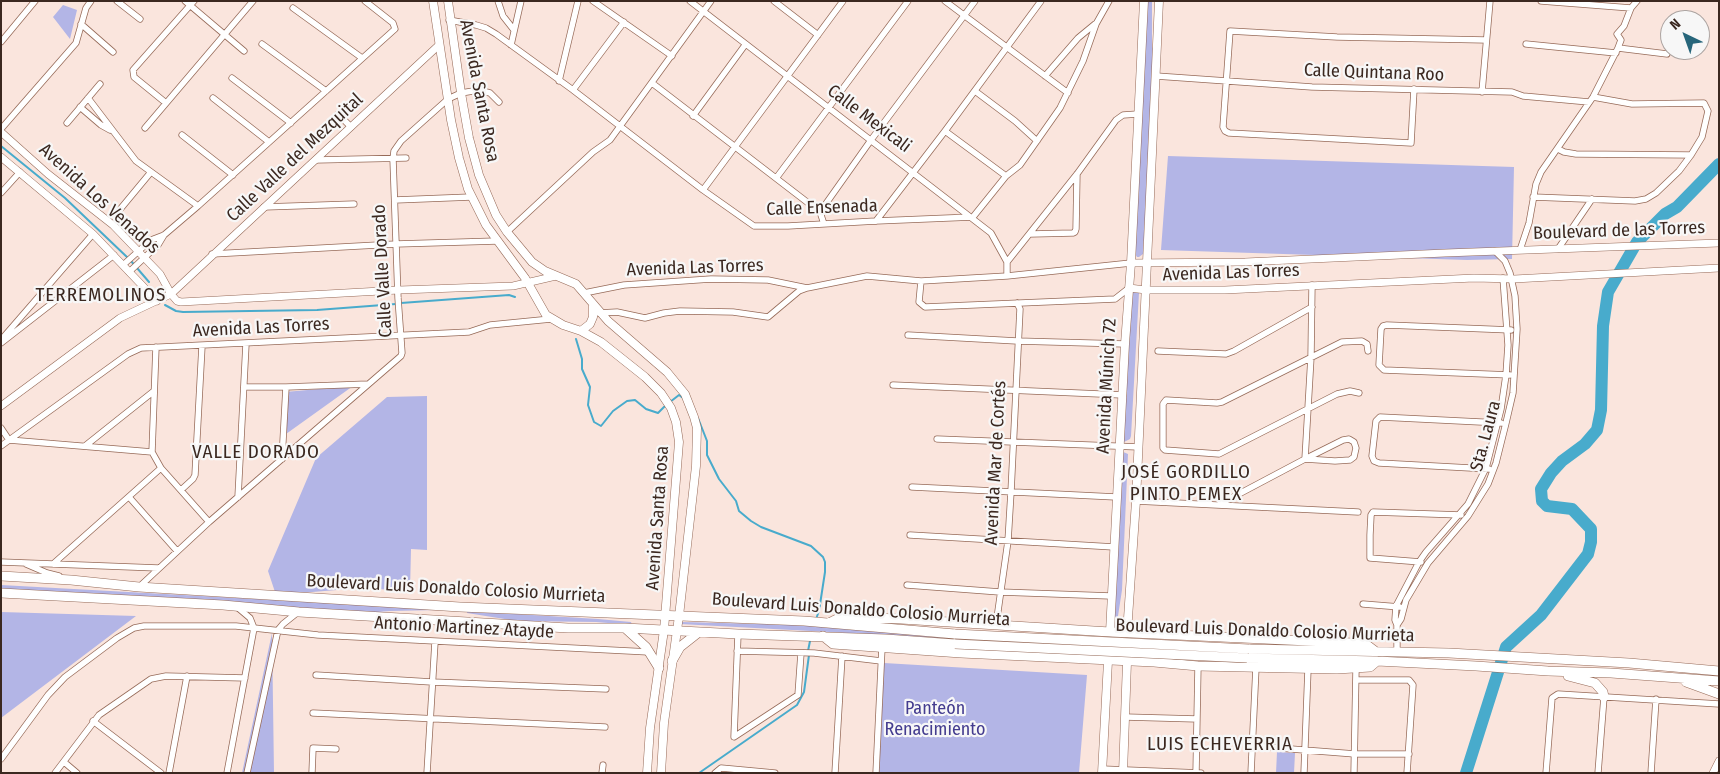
<!DOCTYPE html>
<html>
<head>
<meta charset="utf-8">
<style>
  body { margin:0 }
  #map { position:relative; width:1720px; height:774px; overflow:hidden; background:#fae5dd; font-family:"Fira Sans Condensed",sans-serif }
  canvas { display:block }
  .frame { position:absolute; inset:0; border:2px solid #3b2820; pointer-events:none }
  .north { position:absolute; left:1660px; top:10px; width:50px; height:50px; box-sizing:border-box; background:#f7f7f7; border:1px solid #aca4a1; border-radius:50%; rotate:318deg; font-size:14px; font-weight:700; line-height:20px; text-align:center; color:#3b2820 }
  .north::after { content:''; display:block; margin:auto; width:18px; height:22px; background:#27667b; clip-path:polygon(50% 0,100% 100%,50% 72%,0 100%) }
</style>
</head>
<body>
<div id="map">
<canvas width="1720" height="774"></canvas>
<div class="frame"></div>
<div class="north">N</div>
</div>
<script>
const g = document.querySelector('canvas').getContext('2d');
g.lineJoin = 'round';
function fill(path, color) { g.fillStyle = color; g.fill(path, 'evenodd'); }
const poly = rows => new Path2D(rows.map(r => 'M' + r).join(''));
function stroke(path, color, width, dash) { g.strokeStyle = color; g.lineWidth = width; g.lineCap = dash ? 'butt' : 'round'; g.setLineDash(dash || []); g.stroke(path); }
function label(font, color, halo, rows, align = 'center') {
  g.font = font + ' "Fira Sans Condensed",sans-serif'; g.lineWidth = 4.5; g.setLineDash([]); g.textBaseline = 'middle'; g.strokeStyle = halo; g.fillStyle = color; for (const [text, x, y, turn = 0] of rows) {
    g.save(); g.translate(x, y); g.rotate((+turn || 0) * Math.PI / 180); g.textAlign = isNaN(turn) ? turn : align; if (halo) g.strokeText(text, 0, 0); g.fillText(text, 0, 0); g.restore();
  }
}
const green = poly([
  [1145,1,1152,1,1152,47,1155,52,1143,254,1139,257,1137,257,1134,252],
  [63,5,77,10,70,39,53,17],
  [1168,156,1514,167,1512,259,1467,260,1161,250],
  [1131,291,1139,293,1131,436,1130,439,1124,442,1122,441],
  [353,386,286,434,285,392],
  [427,396,427,550,411,549,410,591,361,588,276,595,268,571,316,458,387,397],
  [1121,451,1128,454,1122,590,1116,629,1113,632],
  [1,585,438,609,438,610,390,611,366,613,1,591],
  [467,611,598,619,631,622,632,625,596,622,517,621,467,613],
  [1,612,136,616,1,718],
  [682,622,803,625,987,636,1006,640,960,642,902,638,867,634,680,624],
  [272,633,274,773,242,773],
  [884,663,1087,675,1079,773,879,773],
  [1277,752,1295,753,1294,773,1276,773]
]);
const stream = poly([
  [1,146,65,198,128,258],
  [131,261,149,282],
  [401,303,509,295,515,297],
  [165,305,176,311,183,312,317,310,396,304],
  [576,339,582,359,582,369,590,387,588,405,594,422,601,426,613,411,627,401,635,400,646,409,658,413,666,405],
  [670,402,679,395,683,398],
  [698,418,707,441,707,455,719,479,736,501,739,511,751,521,761,527,811,546,823,557,825,562,825,572,819,611,816,619],
  [808,651,810,641],
  [699,773,797,705,804,692,809,655]
]);
const river = poly([
  [1466,773,1506,647,1541,615,1588,554,1591,542,1591,529,1572,509,1547,506,1542,501,1541,489,1551,473,1562,461,1585,444,1597,430,1601,410,1603,326,1608,292,1637,242,1665,214,1677,207,1719,164]
]);
const minor = poly([
  [117,1,140,19],
  [185,1,244,51],
  [498,1,503,16,514,30],
  [593,1,672,56],
  [690,1,991,233,1007,262,1007,276],
  [774,1,818,35],
  [945,1,1068,93],
  [1541,1,1631,8],
  [293,8,362,58],
  [449,20,476,25,486,28,496,34,573,90,703,190,754,226,788,226,876,221,973,217,1006,176,1020,165,1060,108,1083,61,1096,24,1109,1],
  [81,24,113,52],
  [1,42,35,1],
  [262,44,326,91],
  [1526,44,1616,53],
  [511,45,521,1],
  [1618,48,1667,54],
  [1045,76,1078,38,1095,24],
  [1156,76,1312,87,1512,92,1523,96,1589,102],
  [232,78,291,123],
  [559,81,578,1],
  [652,83,820,212,824,224],
  [1414,89,1411,143,1229,133,1225,131,1223,127,1230,31,1337,37,1486,40],
  [573,90,624,22],
  [975,91,1015,121,1037,141],
  [1482,92,1490,1],
  [88,98,136,161,198,206],
  [213,98,269,142],
  [166,103,134,77,133,70,194,1],
  [80,107,101,125,110,130],
  [338,114,351,127],
  [693,116,745,45],
  [67,123,100,84],
  [145,128,253,1],
  [1,129,76,43,86,8,91,1],
  [945,131,1006,176],
  [182,135,233,175],
  [1558,149,1564,152,1576,154,1691,155],
  [316,160,406,158],
  [777,177,908,1],
  [703,190,843,1],
  [1,193,20,172],
  [1533,197,1635,201,1646,199,1656,193,1679,171,1691,155,1702,137,1708,111,1704,103,1632,104,1593,97],
  [395,200,471,197],
  [264,207,354,204],
  [820,212,871,140,975,1],
  [117,213,151,172],
  [876,221,945,131,1041,1],
  [507,232,593,152,610,140,711,1],
  [1031,234,1073,233,1075,232,1076,229,1077,174],
  [1558,249,1592,199],
  [1520,250,1529,223,1536,184,1541,172,1593,97,1618,48,1621,40,1617,34,1624,26,1631,8,1637,1],
  [212,254,396,244,497,241],
  [1007,262,1077,174,1116,120,1123,115,1138,114],
  [123,265,151,240,164,235,198,206,395,29,393,23,365,1],
  [129,272,158,245,164,235],
  [921,281,919,302,925,307,1115,299,1129,288],
  [584,293,624,285,711,279,768,280,807,288],
  [599,313,617,312,645,318,664,313,680,311,733,312,768,317,799,291,807,288,867,276,921,281,1007,276,1131,263],
  [908,335,1017,341,1125,344],
  [1,340,93,234],
  [1,343,114,255],
  [1158,351,1226,354,1234,351,1312,307],
  [1510,375,1384,370,1379,365,1381,329,1383,326,1387,325,1511,330],
  [893,385,1123,395],
  [244,387,286,387,368,384],
  [1359,393,1350,391,1337,394,1219,454,1165,450,1163,448,1163,404,1166,400,1217,403,1222,402,1342,342,1362,341,1367,344,1368,351],
  [1,428,9,440,152,452],
  [937,439,1139,447],
  [1,446,128,354,141,348,469,332,490,325,551,319],
  [85,446,154,391],
  [282,459,286,387],
  [161,468,209,522],
  [1489,469,1379,463,1374,461,1372,456,1376,421,1380,417,1501,423],
  [912,487,1116,497],
  [181,490,193,479,195,475,202,346],
  [129,497,177,551],
  [238,497,246,344],
  [1136,501,1358,512],
  [1220,504,1305,459,1343,440,1349,439,1354,442,1356,448,1354,457,1350,460,1335,461,1305,459,1311,357,1312,285],
  [910,535,1114,547],
  [1,562,158,568],
  [1421,562,1370,558,1370,535,1371,515,1373,512,1461,515],
  [26,564,47,573,59,576],
  [53,564,161,468,152,452,156,347],
  [907,585,1000,592,1111,596],
  [139,587,209,522,401,356,402,353,398,298,393,159,394,151,401,141,448,99,461,93,479,90,490,93,499,102],
  [1363,604,1400,607],
  [996,625,1008,541,1011,492,1020,309,1017,303],
  [1397,625,1395,620,1396,606,1419,562,1426,552,1468,504,1486,468,1501,409,1506,375,1508,345,1503,278],
  [738,634,734,737,798,695,801,653],
  [737,651,814,653,881,661],
  [1397,651,1397,625,1401,619,1406,600,1428,563,1468,516,1488,484,1496,463,1506,423,1513,393,1517,329,1515,296,1510,273,1505,261,1495,251],
  [316,675,432,682,606,689],
  [1356,680,1409,680,1413,685,1407,773],
  [313,713,605,727],
  [1125,717,1197,719],
  [93,721,161,773],
  [1253,746,1355,754,1409,754],
  [1,759,48,695,65,677,117,638,134,628,144,626,236,626,318,635,649,652],
  [64,762,77,773],
  [1102,769,1201,773],
  [55,773,99,715,151,679,166,676,245,678],
  [169,773,187,676],
  [227,773,254,628,250,618,237,607],
  [247,773,278,630,283,624,298,612],
  [312,773,313,748,336,749],
  [427,773,435,642],
  [602,773,603,765],
  [715,773,721,768,775,773],
  [835,773,842,656],
  [876,773,882,647],
  [1196,773,1198,666],
  [1251,773,1256,667],
  [1304,773,1308,669],
  [1354,773,1356,669],
  [1546,773,1552,698,1558,694,1719,704],
  [1598,773,1604,697],
  [1651,773,1656,699]
]);
const tertiary = poly([
  [1,132,48,174,113,225,160,274,171,294,177,301,181,302,399,290,513,286,556,276],
  [1,157,93,234,157,301],
  [1131,263,1245,262,1445,253,1719,243],
  [1129,288,1146,290,1225,290,1474,278,1514,279,1719,268],
  [1,406,120,318,171,294,439,45],
  [1713,773,1719,761]
]);
const secondary = poly([
  [433,1,451,120,459,158,468,189,486,225,525,278,546,315,563,325,581,331,601,342,645,377,661,393,671,408,676,422,679,442,664,630,650,728,647,773],
  [448,1,461,93,469,138,479,175,496,215,507,232,532,262,545,271,576,284,608,321,667,372,685,394,694,417,697,428,696,466,679,616,664,723,661,773],
  [581,331,590,324,593,317,593,306],
  [1110,632,1125,344,1131,263,1144,1],
  [1127,633,1136,501,1159,1],
  [1102,773,1108,661],
  [1123,773,1127,662]
]);
const trunk = poly([
  [1,576,71,580,139,587,460,607,804,621,955,634],
  [1,593,223,605,299,612,568,628,625,628,738,634,886,639,955,644],
  [829,623,841,617,901,619,1110,632,1353,643,1367,645,1375,651],
  [625,628,646,647,659,668],
  [823,636,833,644,961,653,1154,662,1198,666,1337,669,1370,667,1377,661],
  [1249,649,1449,653,1629,663,1719,671],
  [1247,658,1377,661,1476,666,1548,671,1611,673,1719,681],
  [672,661,680,647,699,632],
  [1568,676,1595,683,1603,692,1604,697],
  [1686,682,1719,694]
]);
const trunkBridge = poly([
  [955,634,1249,649],
  [955,644,1247,658]
]);
const streetNames = [
  ["Calle Quintana Roo",1374,73,2],
  ["Avenida Santa Rosa",479,91,79],
  ["Calle Mexicali",869,119,37],
  ["Calle Valle del Mezquital",295,158,-43],
  ["Avenida Los Venados",99,199,42],
  ["Calle Ensenada",822,208,-2],
  ["Boulevard de las Torres",1619,231,-2],
  ["Avenida Las Torres",695,268,-2],
  ["Calle Valle Dorado",383,271,-93],
  ["Avenida Las Torres",1231,273,-2],
  ["Avenida Las Torres",261,328,-3],
  ["Avenida Múnich 72",1107,386,-87],
  ["Sta. Laura",1486,436,-75],
  ["Avenida Mar de Cortés",996,463,-87],
  ["Avenida Santa Rosa",658,518,-86],
  ["Boulevard Luis Donaldo Colosio Murrieta",456,589,3],
  ["Boulevard Luis Donaldo Colosio Murrieta",861,610,4],
  ["Antonio Martinez Atayde",464,628,3],
  ["Boulevard Luis Donaldo Colosio Murrieta",1265,631,2]
];
const parkNames = [
  ["Panteón",935,709],
  ["Renacimiento",935,730]
];
const neighbourhoodNames = [
  ["TERREMOLINOS",101,296],
  ["VALLE DORADO",256,453],
  ["JOSÉ GORDILLO",1186,473],
  ["PINTO PEMEX",1186,495],
  ["LUIS ECHEVERRIA",1220,745]
];
fill(green, '#b3b5e6');
stroke(stream, '#48abcc', 2);
stroke(river, '#48abcc', 12);
stroke(minor, '#966a58', 7);
stroke(tertiary, '#966a58', 8);
stroke(secondary, '#966a58', 9);
stroke(trunk, '#966a58', 10);
stroke(minor, '#fff', 5.5);
stroke(tertiary, '#fff', 7);
stroke(secondary, '#fff', 8);
stroke(trunk, '#fff', 9);
stroke(trunkBridge, '#966a58', 10, []);
stroke(trunkBridge, '#fff', 9);
label('18px', '#3b2820', '#f7f7f7', streetNames);
label('18px', '#443c8f', '#f7f7f7', parkNames);
g.letterSpacing = '1px';
label('19px', '#3b2820', '#f7f7f7', neighbourhoodNames);
g.letterSpacing = '0px';
</script>
</body>
</html>
